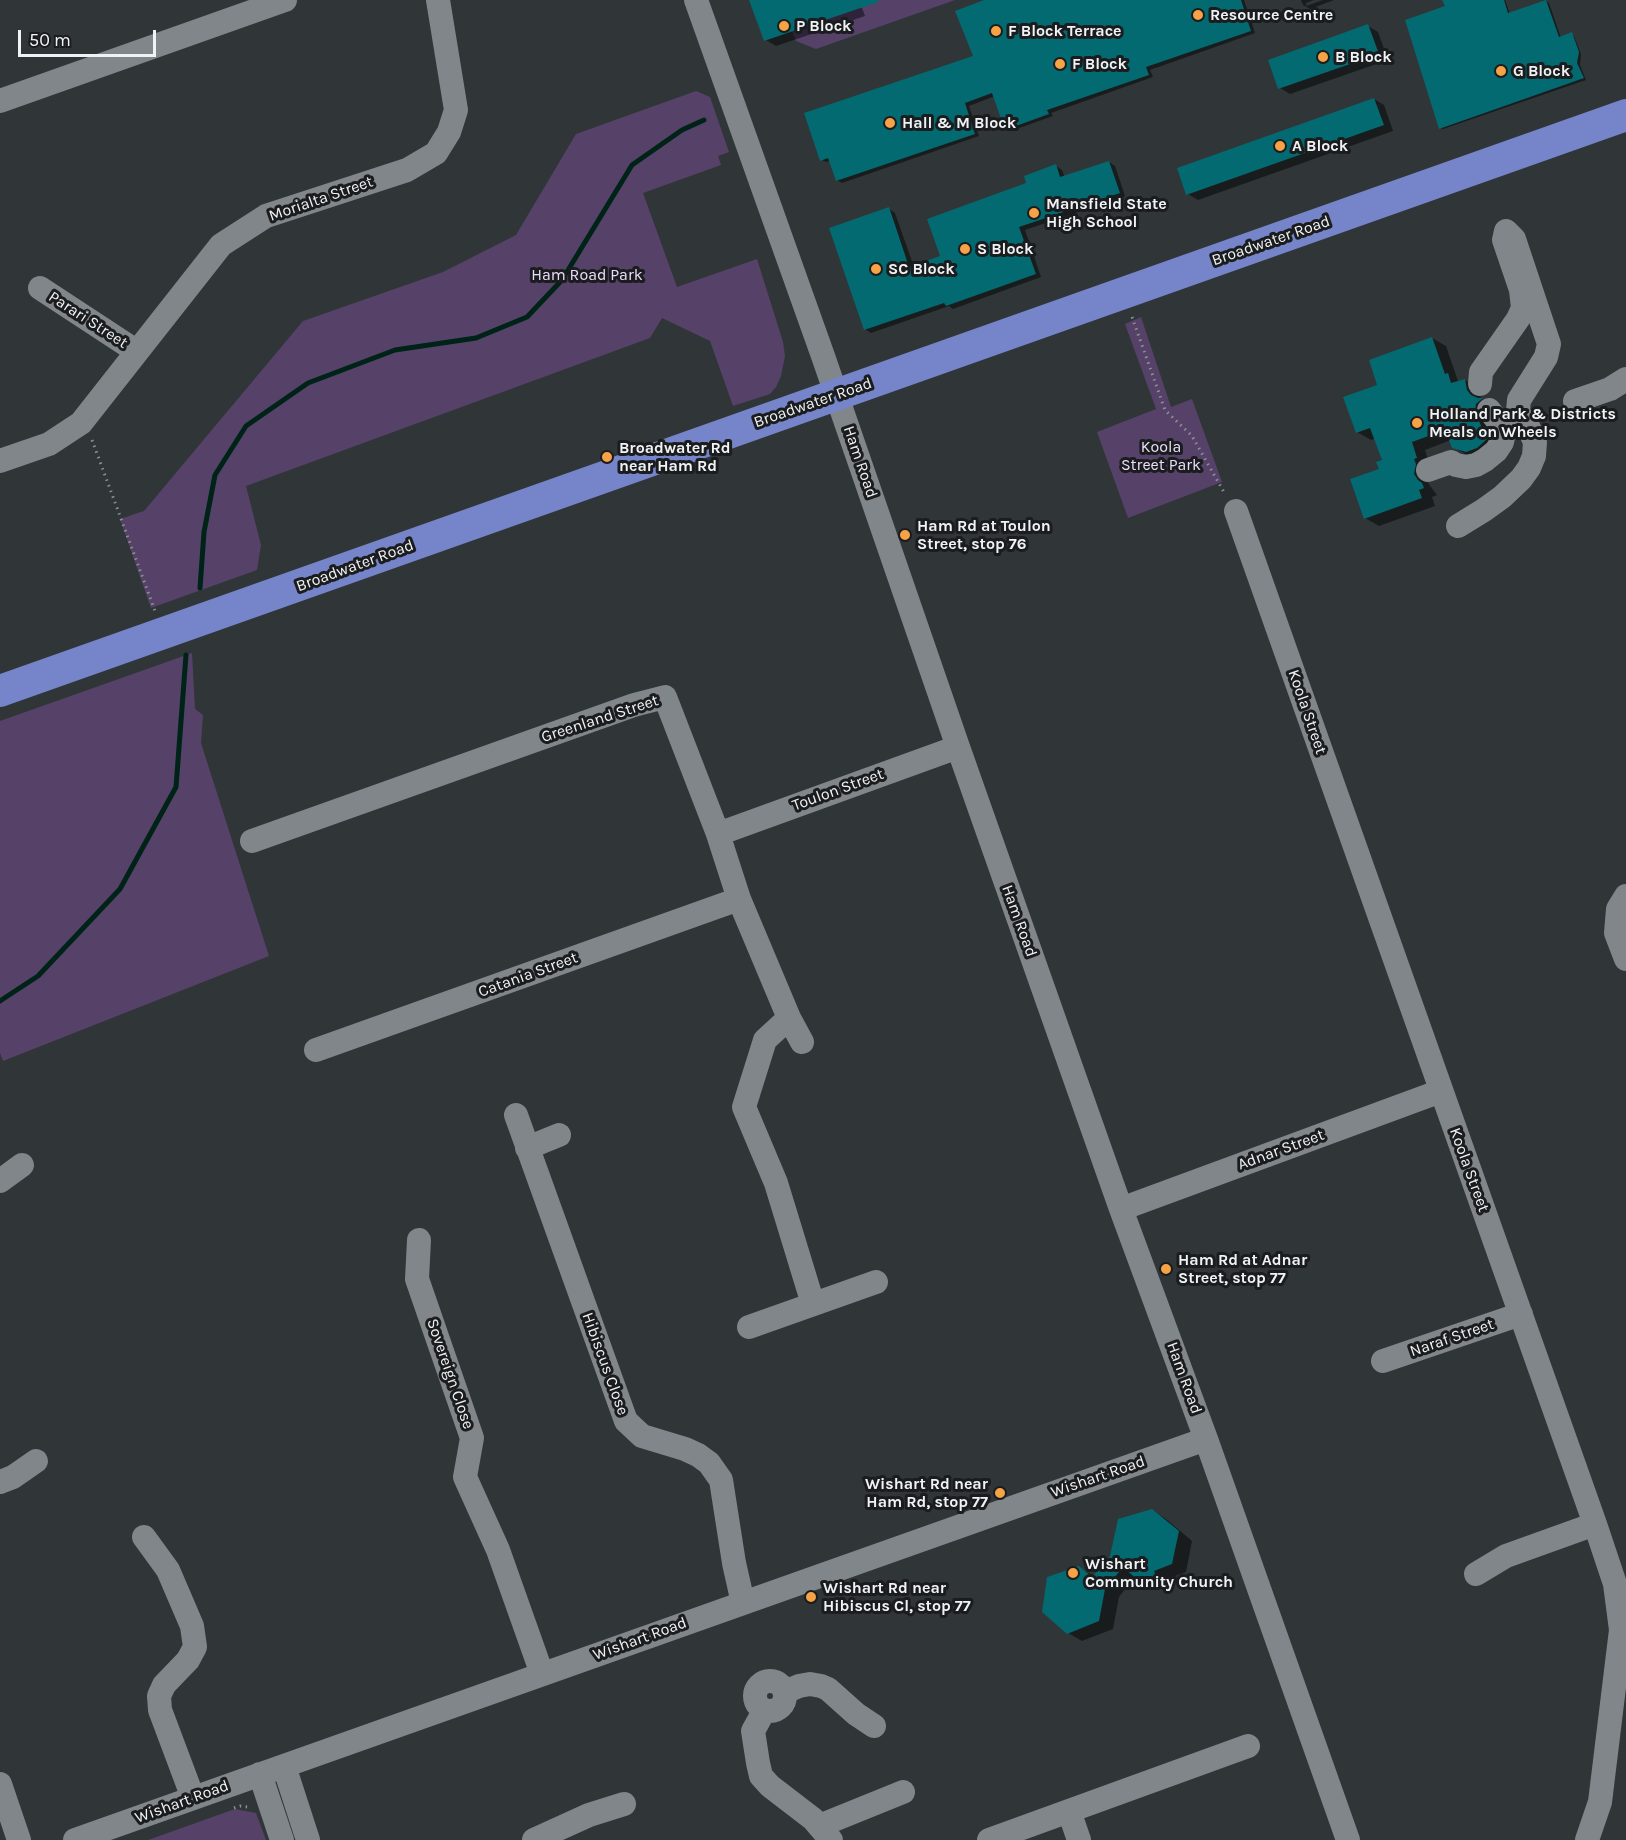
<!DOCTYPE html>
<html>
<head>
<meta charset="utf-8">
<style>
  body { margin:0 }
  #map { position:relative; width:1626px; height:1840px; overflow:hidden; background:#303538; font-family:Karla,sans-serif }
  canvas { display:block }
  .scale { position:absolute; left:18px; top:30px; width:138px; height:27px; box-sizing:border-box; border:3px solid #f0f3f5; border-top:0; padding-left:8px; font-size:18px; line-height:21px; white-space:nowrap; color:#f0f3f5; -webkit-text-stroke:4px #1a1c1e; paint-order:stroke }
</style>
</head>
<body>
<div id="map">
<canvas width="1626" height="1840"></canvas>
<div class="scale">50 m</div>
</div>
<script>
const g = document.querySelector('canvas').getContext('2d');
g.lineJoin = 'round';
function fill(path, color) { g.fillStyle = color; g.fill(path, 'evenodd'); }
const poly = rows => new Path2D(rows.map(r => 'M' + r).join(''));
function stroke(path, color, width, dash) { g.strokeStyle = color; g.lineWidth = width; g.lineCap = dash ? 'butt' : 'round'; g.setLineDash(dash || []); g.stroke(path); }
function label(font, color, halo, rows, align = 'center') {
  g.font = font + ' Karla,sans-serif'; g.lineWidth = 6; g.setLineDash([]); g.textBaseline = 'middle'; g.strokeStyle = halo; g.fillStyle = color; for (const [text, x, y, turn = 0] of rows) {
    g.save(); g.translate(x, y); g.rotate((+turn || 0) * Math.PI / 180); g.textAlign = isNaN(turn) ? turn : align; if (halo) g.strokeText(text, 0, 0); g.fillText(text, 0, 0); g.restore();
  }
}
const green = poly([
  [781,0,955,0,816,49,796,41],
  [696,91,710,97,729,152,718,156,721,165,643,193,677,287,757,259,783,342,785,356,781,376,776,387,770,394,733,406,710,341,662,318,650,338,246,486,261,545,257,570,151,608,120,519,144,511,303,321,443,272,516,235,576,134],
  [1141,317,1171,407,1192,399,1222,482,1128,518,1097,432,1156,409,1125,324],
  [192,653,195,709,203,715,201,743,269,956,3,1061,0,1053,0,721],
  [235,1809,256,1813,266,1840,148,1840]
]);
const shadow = poly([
  [751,0,859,0,865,16,776,46,766,40],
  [989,0,1244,0,1255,33,1150,70,1153,77,1051,113,1053,116,1011,131,1006,129,995,96,969,106,979,136,842,183,837,180,830,161,826,162,822,160,975,57],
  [1301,0,1314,0,1306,3,1306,6,1323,0,1334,0,1310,9,1303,5],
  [1445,0,1505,0,1510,14,1546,1,1549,3,1561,38,1571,34,1574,36,1581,54,1580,65,1586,80,1443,129,1440,128,1446,7],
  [1368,26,1378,32,1388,60,1290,94,1280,88],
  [1374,99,1384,105,1393,131,1198,200,1188,194],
  [1109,162,1115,166,1125,196,1025,230,1041,277,953,309,949,306,871,333,865,329,889,209,895,213,914,267,942,257,1028,184,1056,166,1062,170,1065,178],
  [1432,338,1446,346,1458,381,1465,380,1479,388,1481,399,1495,406,1500,447,1467,455,1453,447,1451,440,1425,450,1430,466,1428,483,1437,495,1432,497,1435,506,1379,526,1365,518,1384,461,1376,438,1371,440,1357,432,1379,386],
  [1152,1510,1166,1519,1192,1541,1186,1572,1167,1579,1169,1583,1155,1589,1135,1576,1119,1597,1113,1629,1082,1641,1068,1633,1079,1568,1094,1576]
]);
const stream = poly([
  [200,588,204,532,215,475,246,426,308,383,395,350,476,338,527,317,562,280,632,165,682,130,704,120],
  [0,1001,38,976,120,889,176,787,186,655]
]);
const building = poly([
  [749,0,878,0,878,2,764,41],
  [984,0,1241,0,1251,31,1146,67,1149,75,1047,110,1049,114,1005,130,992,93,965,103,975,134,836,181,828,158,820,161,804,113,973,56,955,11],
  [1442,0,1504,0,1508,13,1546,0,1559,37,1572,32,1579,52,1577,63,1584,78,1439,129,1405,20,1445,6],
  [1368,24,1379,54,1278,89,1268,60],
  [1374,98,1384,125,1186,195,1177,168],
  [1109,161,1120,193,1019,227,1036,274,946,306,944,303,864,330,829,228,889,207,909,267,940,256,927,219,1026,183,1024,176,1056,164,1060,177],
  [1432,337,1445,374,1448,373,1451,383,1465,379,1467,390,1471,395,1478,398,1483,398,1476,404,1475,412,1487,439,1477,448,1466,452,1452,448,1445,430,1412,442,1417,458,1414,459,1416,464,1414,474,1418,480,1422,483,1424,488,1419,490,1422,498,1364,519,1350,479,1379,469,1376,462,1382,460,1370,428,1356,433,1343,397,1377,385,1369,360],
  [1152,1509,1179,1531,1172,1564,1154,1571,1156,1575,1140,1582,1123,1567,1105,1589,1099,1621,1067,1634,1042,1612,1047,1577,1079,1566,1092,1577,1110,1556,1118,1519]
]);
const path = poly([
  [1132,317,1165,410,1192,436,1225,494],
  [92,440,155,611],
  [234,1808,240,1806,248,1807]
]);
const minor = poly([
  [696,0,823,356,958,747,1121,1209,1206,1439,1348,1840],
  [0,101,285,0],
  [40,288,136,351],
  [1480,384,1481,372,1518,319,1523,308,1521,290,1504,240,1506,231,1514,239,1549,344,1546,357,1519,400,1518,411,1513,421,1506,424,1497,420,1489,410],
  [1575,401,1610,389,1626,379],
  [0,461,49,444,81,423,221,245,266,216,407,170,436,153,449,132,456,110,438,0],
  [1428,470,1451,462,1456,465,1466,467,1476,465,1485,460,1496,451,1502,442,1506,424],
  [1236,511,1595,1524,1615,1584,1621,1630,1600,1802,1587,1840],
  [1458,526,1484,510,1502,497,1521,479,1529,468,1534,456,1535,442,1526,422,1517,413],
  [718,834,958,747],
  [252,841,634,705,665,697,718,834,739,899,789,1018,802,1042],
  [1626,896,1618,909,1616,933,1626,959],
  [789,1018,765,1040,744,1107,776,1183,813,1304],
  [316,1050,739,899],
  [516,1115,626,1421,642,1436,685,1449,698,1455,709,1463,721,1480,734,1563,743,1603],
  [527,1148,559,1135],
  [0,1181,22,1165],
  [1121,1209,1441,1091],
  [419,1240,417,1279,472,1438,465,1477,498,1550,542,1674],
  [749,1327,876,1282],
  [1383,1361,1521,1314],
  [0,1482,13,1477,36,1461],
  [144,1537,168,1570,192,1626,195,1647,188,1660,164,1685,159,1696,160,1710,193,1798],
  [1476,1574,1506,1556,1595,1524],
  '755 1696a15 15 0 1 1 30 0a15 15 0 1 1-30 0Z',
  [785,1692,799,1686,810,1684,821,1686,828,1689,856,1714,874,1726],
  [764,1711,753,1731,758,1763,761,1776,770,1786,813,1819,831,1840],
  [284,1766,308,1840],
  [260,1774,282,1840],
  [0,1784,19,1840],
  [1069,1811,1079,1840],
  [819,1826,903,1792],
  [75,1840,1206,1439],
  [534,1840,589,1815,624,1804],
  [989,1840,1248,1746]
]);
const major = poly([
  [0,691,1626,115]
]);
const markers = [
  [1198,15,6,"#f5a346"],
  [784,26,6,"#f5a346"],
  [996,31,6,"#f5a346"],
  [1323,57,6,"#f5a346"],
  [1060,64,6,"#f5a346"],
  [1501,71,6,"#f5a346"],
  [890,123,6,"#f5a346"],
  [1280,146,6,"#f5a346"],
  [1034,213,6,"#f5a346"],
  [965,249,6,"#f5a346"],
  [876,269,6,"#f5a346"],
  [1417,423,6,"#f5a346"],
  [607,457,6,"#f5a346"],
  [905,535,6,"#f5a346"],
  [1166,1269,6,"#f5a346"],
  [1000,1493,6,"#f5a346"],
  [1073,1573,6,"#f5a346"],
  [811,1597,6,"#f5a346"]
];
const poiNames = [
  ["Resource Centre",1210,15],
  ["P Block",796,26],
  ["F Block Terrace",1008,31],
  ["B Block",1335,57],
  ["F Block",1072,64],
  ["G Block",1513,71],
  ["Hall & M Block",902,123],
  ["A Block",1292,146],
  ["Mansfield State",1046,204],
  ["High School",1046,222],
  ["S Block",977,249],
  ["SC Block",888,269],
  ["Holland Park & Districts",1429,414],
  ["Meals on Wheels",1429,432],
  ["Broadwater Rd",619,448],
  ["near Ham Rd",619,466],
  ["Ham Rd at Toulon",917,526],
  ["Street, stop 76",917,544],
  ["Ham Rd at Adnar",1178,1260],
  ["Street, stop 77",1178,1278],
  ["Wishart Rd near",988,1484,"right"],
  ["Ham Rd, stop 77",988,1502,"right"],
  ["Wishart",1085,1564],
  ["Community Church",1085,1582],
  ["Wishart Rd near",823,1588],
  ["Hibiscus Cl, stop 77",823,1606]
];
const streetNames = [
  ["Morialta Street",321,199,-19],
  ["Broadwater Road",1271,241,-19],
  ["Parari Street",88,320,33],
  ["Broadwater Road",813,403,-19],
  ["Ham Road",860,462,71],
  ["Broadwater Road",355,566,-20],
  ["Koola Street",1307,712,71],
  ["Greenland Street",600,719,-18],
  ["Toulon Street",838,790,-20],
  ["Ham Road",1019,921,70],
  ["Catania Street",528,975,-20],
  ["Adnar Street",1281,1150,-20],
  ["Koola Street",1469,1170,70],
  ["Naraf Street",1452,1338,-19],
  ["Hibiscus Close",605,1364,70],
  ["Sovereign Close",450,1374,71],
  ["Ham Road",1184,1378,70],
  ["Wishart Road",1098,1477,-19],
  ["Wishart Road",640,1639,-20],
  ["Wishart Road",182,1802,-20]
];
const parkNames = [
  ["Ham Road Park",587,275],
  ["Koola",1161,447],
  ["Street Park",1161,465]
];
fill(green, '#564269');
fill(shadow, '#0007');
stroke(stream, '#002318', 5);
fill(building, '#036a71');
stroke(path, '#8c9092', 3, [1.5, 4.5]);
stroke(minor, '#80868a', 24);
stroke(major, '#7685ca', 32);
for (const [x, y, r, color] of markers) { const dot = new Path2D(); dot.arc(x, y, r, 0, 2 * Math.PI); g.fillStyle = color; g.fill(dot); stroke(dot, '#1a1c1e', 2); }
label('bold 16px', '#f0f3f5', '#1a1c1e', poiNames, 'left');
label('16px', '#f0f3f5', '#1a1c1e', streetNames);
label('16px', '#ecddfc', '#1a1c1e', parkNames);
</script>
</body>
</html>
